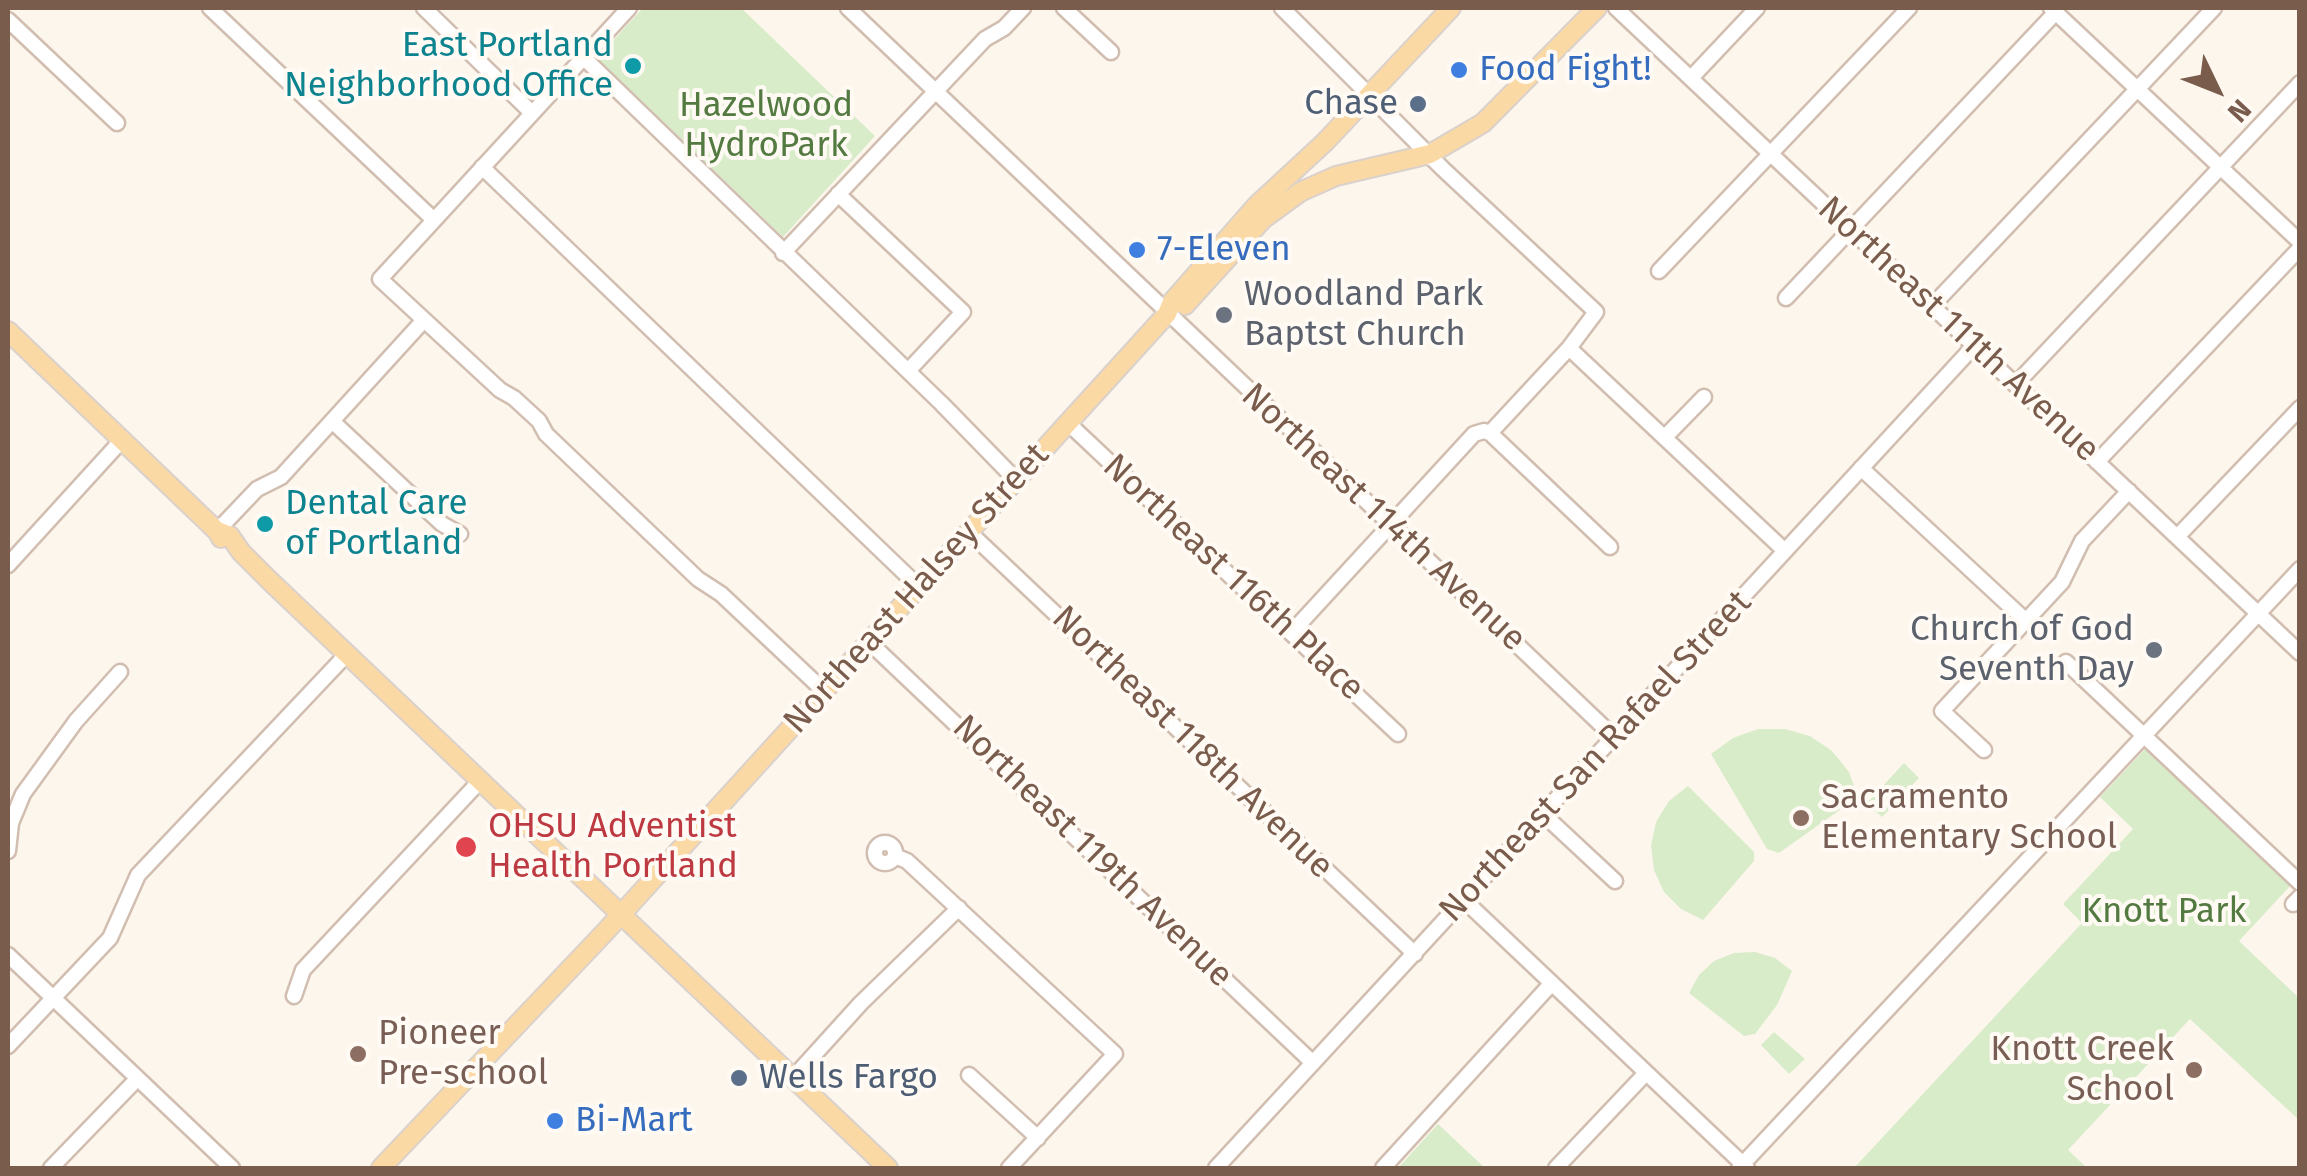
<!DOCTYPE html>
<html>
<head>
<meta charset="utf-8">
<style>
  body { margin:0 }
  #map { position:relative; width:2307px; height:1176px; overflow:hidden; background:#fdf6ec; font-family:"Fira Sans",sans-serif }
  canvas { display:block }
  .frame { position:absolute; inset:0; border:10px solid #7a5c4d; pointer-events:none }
  .north { position:absolute; left:2167px; top:40px; width:100px; height:100px; -webkit-text-stroke:8px #fffaf3; paint-order:stroke; rotate:133deg; font-size:28px; font-weight:700; line-height:40px; text-align:center; color:#7a5c4d }
  .north::after { content:''; display:block; margin:auto; width:35px; height:45px; background:#7a5c4d; clip-path:polygon(50% 0,100% 100%,50% 72%,0 100%) }
</style>
</head>
<body>
<div id="map">
<canvas width="2307" height="1176"></canvas>
<div class="frame"></div>
<div class="north">N</div>
</div>
<script>
const g = document.querySelector('canvas').getContext('2d');
g.lineJoin = 'round';
function fill(path, color) { g.fillStyle = color; g.fill(path, 'evenodd'); }
const poly = rows => new Path2D(rows.map(r => 'M' + r).join(''));
function stroke(path, color, width, dash) { g.strokeStyle = color; g.lineWidth = width; g.lineCap = dash ? 'butt' : 'round'; g.setLineDash(dash || []); g.stroke(path); }
function label(font, color, halo, rows, align = 'center') {
  g.font = font + ' "Fira Sans",sans-serif'; g.lineWidth = 8; g.setLineDash([]); g.textBaseline = 'middle'; g.strokeStyle = halo; g.fillStyle = color; for (const [text, x, y, turn = 0] of rows) {
    g.save(); g.translate(x, y); g.rotate((+turn || 0) * Math.PI / 180); g.textAlign = isNaN(turn) ? turn : align; if (halo) g.strokeText(text, 0, 0); g.fillText(text, 0, 0); g.restore();
  }
}
const green = poly([
  [643,8,741,8,875,136,783,237,597,58],
  [1758,729,1785,729,1810,736,1832,751,1849,772,1858,797,1779,853,1767,849,1711,754,1733,738],
  [2147,747,2292,884,2239,941,2299,998,2299,1120,2190,1019,2068,1150,2087,1168,1854,1168,2082,923,2063,904,2133,829,2100,797],
  [1904,763,1919,778,1882,817,1867,803],
  [1688,786,1754,852,1754,861,1703,920,1681,909,1664,892,1654,870,1651,846,1656,822,1669,801],
  [1755,952,1775,958,1792,971,1777,1005,1755,1034,1744,1036,1689,993,1699,975,1714,961,1734,953],
  [1774,1032,1805,1059,1789,1074,1761,1045],
  [1438,1124,1485,1168,1398,1168]
]);
const minor = poly([
  [210,8,434,220],
  [424,8,532,113],
  [629,8,380,279,500,390,514,398,539,421,546,434,698,579,721,594,824,691],
  [848,8,1614,737],
  [1064,8,1111,52],
  [1282,8,1443,169,1596,312,1569,348,1490,433,1484,431,1474,434,1291,633],
  [1616,8,2300,653],
  [2051,8,2300,242],
  [8,20,117,123],
  [583,57,942,404,1016,480],
  [1691,78,1757,8],
  [482,167,919,587],
  [838,194,963,312,908,371],
  [783,253,985,39,1004,28,1023,8],
  [1659,271,1909,8],
  [1786,298,2056,12],
  [1932,306,2214,8],
  [1569,348,1785,551],
  [2016,384,2300,83],
  [332,421,442,524,460,534],
  [1068,423,1398,734],
  [1490,433,1610,547],
  [1665,437,1704,397],
  [2097,462,2300,248],
  [1861,468,2026,621],
  [217,531,257,489,281,477,424,320],
  [969,532,1415,954],
  [2177,537,2300,408],
  [8,565,122,440],
  [869,642,1313,1063],
  [2066,662,2300,883],
  [1984,750,1942,711,2062,582,2082,541,2129,491],
  [1543,814,1615,881],
  '875 853a10 10 0 1 1 20 0a10 10 0 1 1-20 0Z',
  [8,851,11,823,23,794,76,721,120,672],
  [895,856,907,861,1115,1054,1009,1168],
  [1464,900,1747,1168],
  [2293,904,2300,897],
  [8,955,232,1168],
  [294,996,303,970,480,781],
  [8,1046,110,938,138,875,347,654],
  [969,1075,1038,1138],
  [793,1078,861,1003,959,908],
  [51,1168,137,1079],
  [1216,1168,1974,346],
  [1383,1168,1552,983],
  [1556,1168,1646,1073],
  [1739,1168,2300,569]
]);
const major = poly([
  [1185,305,1263,219,1300,192,1336,176,1430,154,1483,123,1597,8],
  [8,331,217,531,221,538],
  [217,531,230,536,241,552,270,581,888,1168],
  [381,1168,606,931,1167,314,1172,302,1257,205,1325,142,1451,8]
]);
const markers = [
  [633,66,10,"#0f9aa8"],
  [1459,70,10,"#3f7fe0"],
  [1418,104,10,"#5c6f8a"],
  [1137,250,10,"#3f7fe0"],
  [1224,315,10,"#6b7280"],
  [265,524,10,"#0f9aa8"],
  [2154,650,10,"#6b7280"],
  [1801,818,10,"#8d6e63"],
  [466,847,12,"#e0444e"],
  [358,1054,10,"#8d6e63"],
  [2194,1070,10,"#8d6e63"],
  [739,1078,10,"#5c6f8a"],
  [555,1121,10,"#3f7fe0"]
];
const cultureNames = [
  ["East Portland",613,46],
  ["Neighborhood Office",613,86],
  ["Dental Care",285,504,"left"],
  ["of Portland",285,544,"left"]
];
const shopNames = [
  ["Food Fight!",1479,70],
  ["7-Eleven",1157,250],
  ["Bi-Mart",575,1121]
];
const serviceNames = [
  ["Chase",1398,104],
  ["Wells Fargo",759,1078,"left"]
];
const parkNames = [
  ["Hazelwood",766,106],
  ["HydroPark",766,146],
  ["Knott Park",2164,912]
];
const worshipNames = [
  ["Woodland Park",1244,295],
  ["Baptst Church",1244,335],
  ["Church of God",2134,630,"right"],
  ["Seventh Day",2134,670,"right"]
];
const streetNames = [
  ["Northeast 111th Avenue",1958,330,43],
  ["Northeast 114th Avenue",1383,518,43],
  ["Northeast 116th Place",1233,578,43],
  ["Northeast Halsey Street",917,589,-48],
  ["Northeast 118th Avenue",1192,743,44],
  ["Northeast San Rafael Street",1596,757,-47],
  ["Northeast 119th Avenue",1092,852,44]
];
const educationNames = [
  ["Sacramento",1821,798],
  ["Elementary School",1821,838],
  ["Pioneer",378,1034],
  ["Pre-school",378,1074],
  ["Knott Creek",2174,1050,"right"],
  ["School",2174,1090,"right"]
];
const healthNames = [
  ["OHSU Adventist",488,827],
  ["Health Portland",488,867]
];
fill(green, '#d8ecc9');
stroke(minor, '#d1beb0', 19);
stroke(major, '#dad1cd', 22);
stroke(minor, '#fff', 14);
stroke(major, '#fbd9a5', 18);
for (const [x, y, r, color] of markers) { const dot = new Path2D(); dot.arc(x, y, r, 0, 2 * Math.PI); g.fillStyle = color; g.fill(dot); stroke(dot, '#fffaf3', 4); }
label('35px', '#0d838f', '#fffaf3', cultureNames, 'right');
label('35px', '#366cbe', '#fffaf3', shopNames, 'left');
label('35px', '#4e5e75', '#fffaf3', serviceNames, 'right');
label('35px', '#537a41', '#fffaf3', parkNames);
label('35px', '#5b616d', '#fffaf3', worshipNames, 'left');
label('35px', '#7a5c4d', '#fffaf3', streetNames);
label('35px', '#785e54', '#fffaf3', educationNames, 'left');
label('35px', '#be3a42', '#fffaf3', healthNames, 'left');
</script>
</body>
</html>
